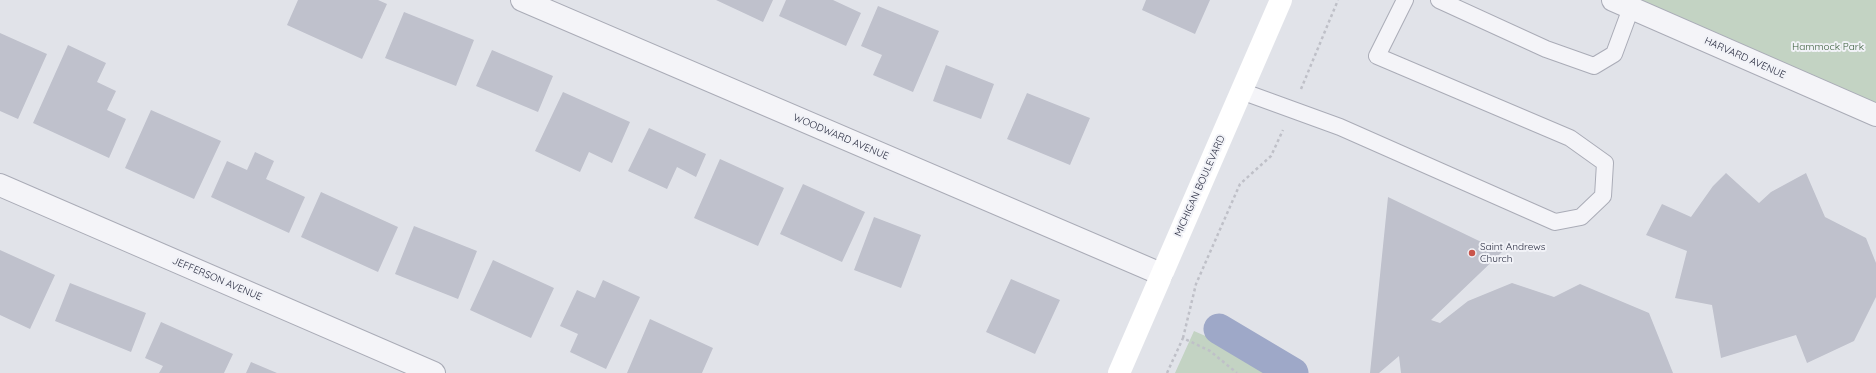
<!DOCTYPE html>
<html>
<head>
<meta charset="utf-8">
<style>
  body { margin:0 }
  canvas { display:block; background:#e1e3e9 }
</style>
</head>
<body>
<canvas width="1876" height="373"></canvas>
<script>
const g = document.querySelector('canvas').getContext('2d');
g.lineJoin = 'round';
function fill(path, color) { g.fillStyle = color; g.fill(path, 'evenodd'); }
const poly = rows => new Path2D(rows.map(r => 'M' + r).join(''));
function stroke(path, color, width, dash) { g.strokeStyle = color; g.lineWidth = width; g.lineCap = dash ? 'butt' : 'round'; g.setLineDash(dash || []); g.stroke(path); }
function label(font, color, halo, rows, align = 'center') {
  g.font = font + ' Quicksand,sans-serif'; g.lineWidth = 4; g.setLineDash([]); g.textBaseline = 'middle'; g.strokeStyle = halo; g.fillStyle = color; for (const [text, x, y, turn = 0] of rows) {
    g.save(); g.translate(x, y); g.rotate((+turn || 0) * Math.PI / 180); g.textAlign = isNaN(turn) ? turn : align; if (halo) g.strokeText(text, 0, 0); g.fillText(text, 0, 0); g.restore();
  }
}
const green = poly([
  [1614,0,1876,0,1876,120],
  [1194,331,1290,373,1175,373]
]);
const canal = poly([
  [1219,329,1293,373]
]);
const building = poly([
  [298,0,378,0,387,4,362,59,287,25],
  [716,0,773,0,763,22],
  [786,0,833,0,861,13,846,46,779,16],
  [1146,0,1210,0,1195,34,1142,10],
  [878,6,939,31,913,92,873,75,882,55,861,46],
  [404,12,474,40,456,86,385,58],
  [0,33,47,54,18,119,0,111],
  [68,45,106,63,97,82,116,91,107,110,126,119,109,158,33,123],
  [492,50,553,76,538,112,476,86],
  [946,65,994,84,981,119,933,101],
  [563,92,630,122,612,163,589,152,580,172,535,151],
  [1027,93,1090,118,1070,165,1007,139],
  [151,110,221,141,194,199,125,168],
  [649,128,706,154,696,177,677,167,667,189,628,171],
  [255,152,274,161,266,179,305,197,289,233,211,197,227,161,247,170],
  [720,159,784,188,758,246,694,218],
  [1726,173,1759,203,1771,192,1806,173,1825,217,1866,238,1876,263,1876,297,1854,341,1807,363,1796,335,1721,358,1712,305,1675,298,1687,251,1646,235,1662,204,1691,217,1713,186],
  [803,184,865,212,842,262,780,234],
  [321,192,398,227,378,272,301,237],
  [1388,197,1502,252,1431,320,1440,323,1468,301,1512,283,1554,297,1580,284,1649,313,1673,373,1401,373,1399,356,1379,373,1370,373],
  [874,217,921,235,901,288,854,270],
  [414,226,477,251,458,299,395,274],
  [0,250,55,275,30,329,0,315],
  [493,260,554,288,531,338,470,310],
  [1011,279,1060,300,1035,354,986,332],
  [603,280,640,297,606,369,570,352,578,334,560,326,577,290,595,298],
  [70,283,146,313,131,352,55,321],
  [650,319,713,348,702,373,627,373],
  [161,322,233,354,224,373,159,373,163,366,145,358],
  [251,362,277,373,246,373]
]);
const path = poly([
  [1301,89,1338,0],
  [1183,338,1196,284,1240,184,1271,156,1283,130],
  [1167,373,1183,338,1210,351,1237,373]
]);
const lane = poly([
  [1439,0,1546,49,1594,66,1614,54,1631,8],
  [1241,91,1340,127,1555,222,1581,217,1603,196,1605,163,1570,138,1377,56,1405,0]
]);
const street = poly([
  [522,0,1161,274],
  [1613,0,1876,115],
  [0,185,434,373]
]);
const secondary = poly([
  [1119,373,1281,0]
]);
const markers = [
  [1472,253,4,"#ca554b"]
];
const parkNames = [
  ["Hammock Park",1828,47]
];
const streetNames = [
  ["HARVARD AVENUE",1745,58,24],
  ["WOODWARD AVENUE",841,137,23],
  ["MICHIGAN BOULEVARD",1200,186,-66],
  ["JEFFERSON AVENUE",217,279,23]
];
const poiNames = [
  ["Saint Andrews",1480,247],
  ["Church",1480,259]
];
fill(green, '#c3d3c3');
stroke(canal, '#9ea8c8', 31);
fill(building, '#bfc1cc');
stroke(lane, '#aaacb7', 18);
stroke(street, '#aaacb7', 24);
stroke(path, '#bfc0c8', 2.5, [3, 3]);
stroke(lane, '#f4f4f8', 16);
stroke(street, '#f4f4f8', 22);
stroke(secondary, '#fff', 22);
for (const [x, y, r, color] of markers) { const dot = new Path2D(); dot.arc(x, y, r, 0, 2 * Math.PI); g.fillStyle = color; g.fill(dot); stroke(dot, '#f1f2f7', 1.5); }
label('10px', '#385c39', '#f1f2f7', parkNames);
label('10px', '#2a2d41', '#f1f2f7', streetNames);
label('10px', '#2a2d41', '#f1f2f7', poiNames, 'left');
</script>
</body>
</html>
